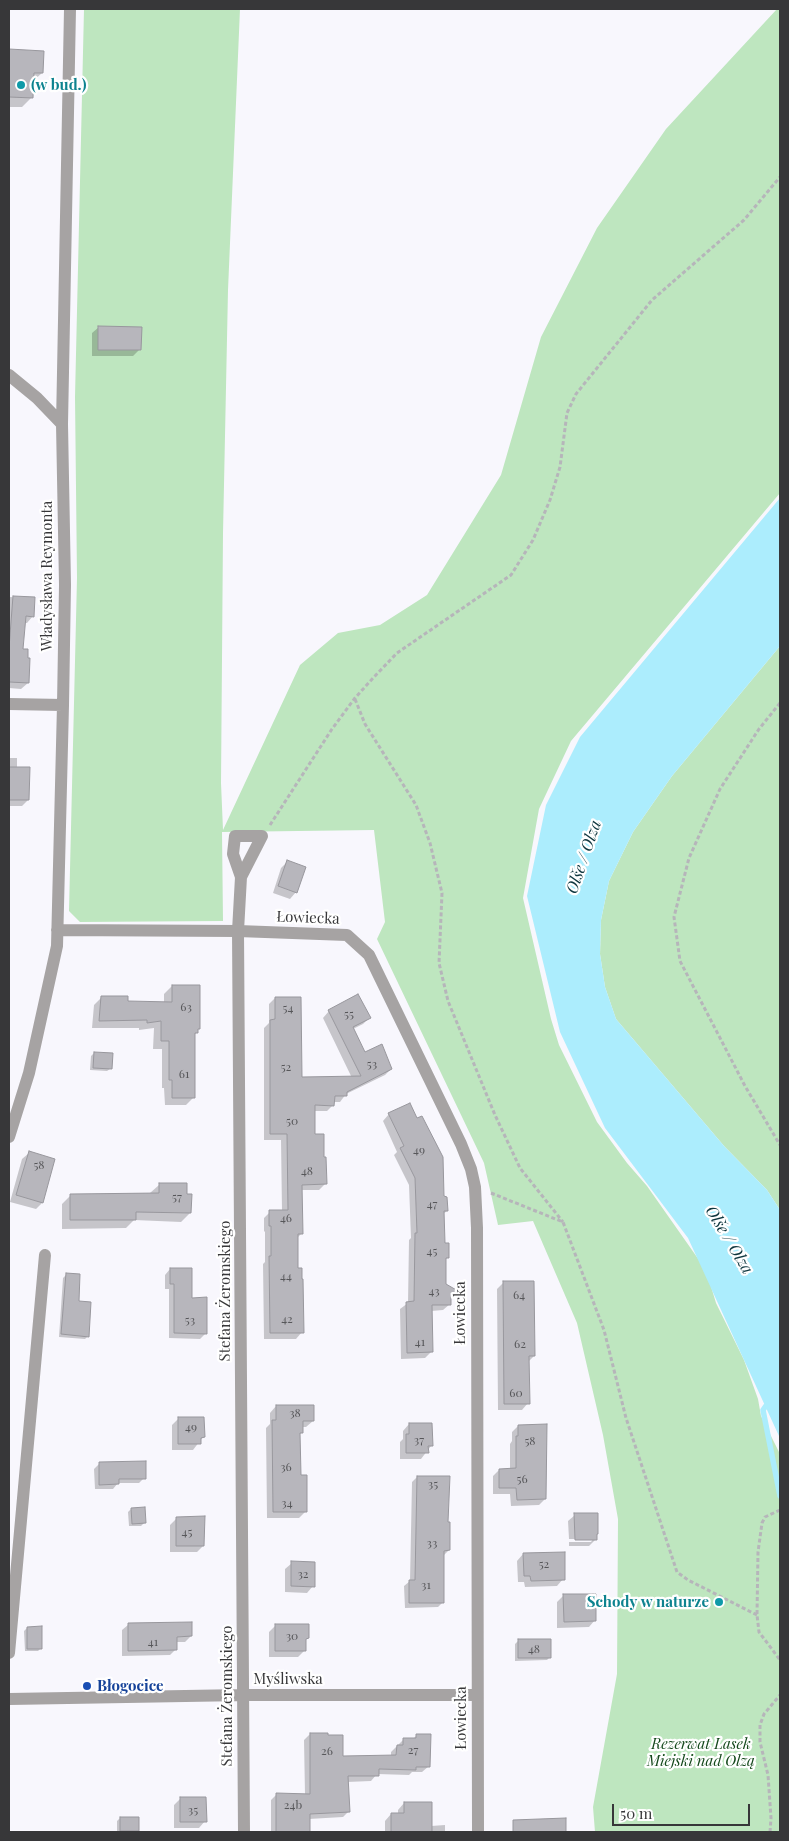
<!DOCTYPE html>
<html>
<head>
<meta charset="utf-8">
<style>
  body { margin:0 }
  #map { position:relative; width:789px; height:1841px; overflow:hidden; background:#f8f7fd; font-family:"Playfair Display",serif }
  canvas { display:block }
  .frame { position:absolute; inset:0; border:10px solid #373739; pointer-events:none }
  .scale { position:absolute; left:612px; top:1804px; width:138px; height:22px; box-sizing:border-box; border:2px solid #373739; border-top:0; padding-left:6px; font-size:15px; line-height:18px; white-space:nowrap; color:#373739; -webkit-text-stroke:4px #fff; paint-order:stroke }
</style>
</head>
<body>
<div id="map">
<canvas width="789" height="1841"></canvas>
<div class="frame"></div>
<div class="scale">50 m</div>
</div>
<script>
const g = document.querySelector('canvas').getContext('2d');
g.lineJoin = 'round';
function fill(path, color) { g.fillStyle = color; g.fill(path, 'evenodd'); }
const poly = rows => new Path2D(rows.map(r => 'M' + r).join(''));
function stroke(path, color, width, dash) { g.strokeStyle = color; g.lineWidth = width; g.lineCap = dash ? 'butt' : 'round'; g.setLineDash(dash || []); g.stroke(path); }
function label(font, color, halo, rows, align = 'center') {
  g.font = font + ' "Playfair Display",serif'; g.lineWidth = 4.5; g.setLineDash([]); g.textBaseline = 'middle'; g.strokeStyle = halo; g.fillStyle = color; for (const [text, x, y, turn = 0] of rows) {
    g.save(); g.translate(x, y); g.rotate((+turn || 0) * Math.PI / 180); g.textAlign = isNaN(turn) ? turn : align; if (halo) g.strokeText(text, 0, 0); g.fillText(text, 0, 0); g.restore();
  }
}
const green = poly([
  [84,9,240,9,228,290,223,533,221,783,223,830,300,665,338,633,380,625,427,595,501,475,541,337,597,228,666,129,777,9,780,9,780,493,571,741,539,809,523,898,551,1019,559,1045,597,1122,627,1163,647,1186,706,1270,716,1303,744,1360,758,1399,761,1416,780,1454,780,1832,595,1832,593,1807,617,1674,618,1519,603,1435,577,1323,533,1221,498,1225,484,1163,377,939,385,922,374,830,222,832,223,921,80,922,69,911,77,578,75,397],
  [780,646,780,1210,767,1190,724,1146,616,1019,605,987,600,954,601,920,609,881,633,832,672,776]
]);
const water = poly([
  [780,498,780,646,672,776,633,832,609,881,601,920,600,954,605,987,616,1019,724,1146,767,1190,780,1210,780,1444,779,1436,744,1360,688,1238,605,1128,560,1032,527,896,546,805,580,737]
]);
const shadow = poly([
  [9,51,42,52,42,73,32,82,32,97,22,107,9,107],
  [99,327,139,350,133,356,92,356,92,333],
  [9,597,34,598,33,616,27,623,24,623,22,650,28,683,21,689,9,688],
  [9,758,17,758,17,768,28,800,22,806,9,806],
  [287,862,296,892,290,899,273,893,281,868],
  [172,986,199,1028,194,1036,194,1097,186,1105,165,1105,164,1088,162,1088,162,1049,153,1049,154,1028,139,1030,139,1028,92,1028,94,1005,102,997,127,1002,164,1003,164,994],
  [275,998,301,1078,352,1078,323,1018,329,1011,369,1018,363,1024,353,1029,365,1054,391,1069,385,1075,346,1094,340,1102,333,1102,333,1105,327,1111,314,1111,314,1135,325,1184,319,1190,301,1190,301,1234,296,1239,297,1269,302,1332,296,1339,264,1339,263,1264,265,1262,265,1231,264,1232,264,1218,270,1212,282,1212,281,1140,264,1140,264,1028,269,1023,269,1004],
  [94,1053,110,1069,107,1071,90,1070,91,1056],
  [389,1114,443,1198,447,1211,443,1214,443,1244,447,1258,445,1260,445,1284,450,1304,443,1310,431,1311,431,1352,425,1358,401,1359,400,1309,408,1303,409,1240,411,1238,409,1185,394,1155,397,1152,383,1121],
  [29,1153,53,1160,42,1203,36,1209,10,1202,22,1159],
  [159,1185,186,1195,190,1213,181,1222,134,1220,126,1228,62,1229,62,1204,71,1195,150,1193],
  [170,1269,191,1299,206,1333,200,1339,169,1338,169,1289,165,1289,165,1275],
  [66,1275,78,1302,88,1336,85,1339,59,1337,63,1278],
  [504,1282,534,1356,528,1362,528,1403,522,1410,498,1410,497,1289],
  [276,1406,313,1421,306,1427,301,1427,302,1432,299,1435,300,1476,306,1511,299,1518,267,1518,266,1428,270,1424,270,1413],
  [179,1418,203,1437,193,1450,172,1450,172,1425],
  [409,1424,431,1446,421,1459,400,1459,400,1442,403,1439,403,1431],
  [518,1426,545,1499,539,1505,511,1506,510,1494,493,1494,493,1476,499,1470,510,1470,510,1444,512,1441,512,1432],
  [99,1464,144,1478,139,1483,118,1483,113,1489,95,1489,94,1469],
  [417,1477,447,1524,449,1550,444,1555,443,1602,438,1607,405,1608,404,1586,410,1581,412,1482],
  [131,1509,144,1523,141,1526,129,1526,128,1512],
  [575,1515,596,1535,595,1540,589,1546,569,1546,569,1542,591,1542,593,1539,569,1539,568,1521],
  [176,1519,203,1546,197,1552,170,1552,170,1525],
  [523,1554,563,1579,557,1586,525,1587,524,1582,518,1582,517,1561],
  [292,1563,313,1586,307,1593,285,1592,285,1569],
  [563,1596,595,1620,589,1627,557,1628,557,1602],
  [128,1625,191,1636,185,1642,176,1642,176,1649,170,1655,122,1656,122,1630],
  [276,1625,307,1638,305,1641,305,1650,298,1657,269,1657,269,1632],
  [27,1628,41,1648,38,1651,25,1651,24,1631],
  [518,1641,549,1658,547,1660,515,1661,515,1644],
  [310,1734,342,1757,391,1757,391,1752,404,1739,413,1739,417,1735,429,1766,422,1772,412,1772,409,1775,377,1774,371,1781,347,1782,349,1811,343,1817,309,1819,309,1832,271,1832,271,1800,277,1794,305,1795,304,1740],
  [180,1799,205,1821,199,1828,174,1828,174,1805],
  [404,1803,431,1826,445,1825,445,1832,385,1832,385,1821,391,1814,398,1814,398,1810],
  [120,1818,137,1830,136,1832,117,1832,117,1821]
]);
const stream = poly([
  [770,1400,763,1410,780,1496]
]);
const building = poly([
  [9,49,44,51,43,73,34,73,33,98,9,97,9,49],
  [98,326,142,327,141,350,98,350,98,326],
  [13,596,35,597,34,617,26,616,23,649,28,649,28,658,30,658,29,683,9,682,9,648,13,596],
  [9,767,30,767,29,800,9,800,9,767],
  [287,860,306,867,297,893,278,886,287,860],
  [172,985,200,985,200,1029,198,1029,198,1033,195,1033,195,1098,172,1098,172,1080,169,1080,169,1041,161,1041,161,1021,147,1023,147,1020,99,1021,101,996,128,996,128,1001,172,1002,172,985],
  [358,994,371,1018,353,1027,365,1052,382,1044,392,1069,347,1092,347,1096,335,1096,334,1106,315,1105,315,1134,324,1134,324,1157,326,1157,327,1184,302,1185,303,1234,298,1234,298,1268,302,1268,302,1279,303,1279,304,1333,270,1333,269,1256,271,1256,271,1226,269,1226,269,1210,288,1210,287,1134,270,1134,270,1020,275,1019,275,997,301,997,302,1077,361,1076,328,1010,358,994],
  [94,1052,113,1053,112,1069,93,1068,94,1052],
  [410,1103,417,1118,422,1116,443,1157,444,1196,447,1197,448,1211,444,1211,445,1243,449,1243,449,1258,446,1258,446,1284,458,1291,451,1296,451,1305,432,1305,433,1352,407,1353,406,1302,414,1301,415,1233,417,1233,415,1178,400,1148,404,1146,388,1113,410,1103],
  [29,1151,55,1159,43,1203,16,1195,29,1151],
  [159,1183,187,1183,187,1194,192,1194,191,1213,136,1212,136,1220,70,1220,70,1194,159,1193,159,1183],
  [170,1268,192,1268,192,1298,207,1297,207,1334,174,1333,174,1284,170,1284,170,1268],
  [66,1273,80,1274,79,1301,91,1302,89,1337,61,1334,66,1273],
  [503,1281,534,1281,535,1356,529,1356,530,1404,504,1404,503,1281],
  [276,1405,314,1405,314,1421,303,1421,303,1433,300,1433,301,1475,307,1475,307,1512,273,1512,272,1420,276,1420,276,1405],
  [178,1417,204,1417,205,1437,201,1438,201,1444,178,1444,178,1417],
  [409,1423,432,1423,433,1446,428,1446,429,1453,406,1453,406,1434,409,1434,409,1423],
  [547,1424,546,1499,517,1500,516,1488,499,1488,499,1469,516,1468,516,1436,518,1436,518,1425,547,1424],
  [146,1461,146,1479,119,1479,119,1484,99,1485,99,1462,146,1461],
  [417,1476,450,1476,448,1522,450,1522,450,1550,444,1551,444,1603,409,1603,409,1580,415,1580,417,1476],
  [145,1507,146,1523,132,1524,131,1508,145,1507],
  [574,1513,598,1513,598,1534,597,1534,597,1540,575,1540,574,1513],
  [205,1516,204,1546,176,1546,176,1517,205,1516],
  [565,1552,565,1580,531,1581,530,1576,524,1576,523,1553,565,1552],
  [291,1561,315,1562,315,1587,291,1586,291,1561],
  [563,1594,596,1594,596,1621,564,1622,563,1594],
  [192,1622,192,1636,177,1637,177,1650,128,1651,128,1623,192,1622],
  [275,1624,309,1624,309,1638,306,1639,306,1651,275,1651,275,1624],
  [42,1626,42,1649,27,1649,27,1627,42,1626],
  [518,1639,551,1639,551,1658,518,1658,518,1639],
  [310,1733,328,1733,328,1735,343,1735,343,1756,396,1755,397,1745,403,1745,403,1738,416,1738,416,1734,431,1734,430,1767,416,1767,416,1770,379,1769,379,1776,348,1776,350,1812,310,1814,310,1832,276,1832,276,1793,310,1794,310,1733],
  [180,1797,206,1797,207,1822,180,1822,180,1797],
  [404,1802,432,1802,432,1832,391,1832,391,1813,404,1813,404,1802],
  [120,1817,139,1817,139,1831,120,1831,120,1817],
  [566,1818,566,1832,513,1832,513,1820,566,1818]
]);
const path = poly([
  [355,699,365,724,416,805,430,843,442,893,439,963,448,1001,495,1115,520,1168,563,1222],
  [780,703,759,729,720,789,689,858,674,917,680,961,745,1086,780,1145],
  [270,825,332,729,355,698,374,677,397,653,511,575,533,540,550,500,560,467,567,413,576,394,652,300,744,220,780,177],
  [491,1193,563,1222,604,1330,626,1418,677,1572,688,1580,757,1615],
  [780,1510,765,1517,762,1523,758,1552,757,1615,759,1632,780,1660],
  [770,1832,771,1818,768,1775,760,1742,760,1725,764,1714,780,1695]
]);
const minor = poly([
  [9,375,37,398,62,424],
  [9,704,63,705],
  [241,877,233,854,235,836,262,836,241,877,238,931,244,1832],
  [57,930,238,931,347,935,369,955,461,1144,471,1169,475,1187,477,1228,478,1832],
  [9,1137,29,1073,57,946,63,705,65,585,62,424,70,9],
  [9,1653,45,1255],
  [9,1699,244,1695,477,1695]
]);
const markers = [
  [21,85,5,"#0f9aa8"],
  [719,1602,5,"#0f9aa8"],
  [87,1686,5,"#1a4fb4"]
];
const numberNames = [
  ["63",186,1007],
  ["54",288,1008],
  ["55",349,1014],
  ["53",372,1064],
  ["52",286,1067],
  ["61",184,1074],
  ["50",292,1121],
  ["49",419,1150],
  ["58",39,1165],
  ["48",307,1171],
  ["57",177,1197],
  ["47",432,1204],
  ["46",286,1218],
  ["45",432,1251],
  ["44",286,1276],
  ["43",434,1291],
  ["64",519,1295],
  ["42",287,1319],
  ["53",190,1320],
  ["41",420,1342],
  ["62",520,1344],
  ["60",516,1393],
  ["38",295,1413],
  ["49",191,1427],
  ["37",419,1440],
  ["58",530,1441],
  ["36",286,1467],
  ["56",522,1479],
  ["35",433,1484],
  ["34",287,1503],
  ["45",187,1532],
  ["33",432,1543],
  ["52",544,1564],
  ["32",303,1574],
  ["31",426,1585],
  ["30",292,1636],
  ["41",153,1642],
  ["48",534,1649],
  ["27",413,1750],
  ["26",327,1751],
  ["24b",293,1805],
  ["35",193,1810]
];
const cultureNames = [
  ["(w bud.)",31,85],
  ["Schody w naturze",709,1602,"right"]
];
const streetNames = [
  ["Władysława Reymonta",47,576,-90],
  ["Łowiecka",308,918,2],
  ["Stefana Żeromskiego",225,1291,-90],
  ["Łowiecka",460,1313,-90],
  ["Myśliwska",288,1679],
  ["Stefana Żeromskiego",227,1696,-90],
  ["Łowiecka",461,1718,-90]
];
const transitNames = [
  ["Błogocice",97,1686]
];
const parkNames = [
  ["Rezerwat Lasek",701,1744],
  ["Miejski nad Olzą",701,1761]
];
const waterNames = [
  ["Olše / Olza",584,857,-71],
  ["Olše / Olza",729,1240,59]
];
fill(green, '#bee6bf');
fill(water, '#acedfd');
fill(shadow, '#0003');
stroke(stream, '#acedfd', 5.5);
fill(building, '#b7b6bc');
stroke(building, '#98979d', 1);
stroke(path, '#b6b5ba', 3, [4, 2.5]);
stroke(minor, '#a6a3a3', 12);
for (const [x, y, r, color] of markers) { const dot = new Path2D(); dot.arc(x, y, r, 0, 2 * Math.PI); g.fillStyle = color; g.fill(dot); stroke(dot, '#fff', 2); }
label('12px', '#57575a', null, numberNames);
label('bold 15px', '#0d838f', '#fff', cultureNames, 'left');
label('15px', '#373739', '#fff', streetNames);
label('bold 15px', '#164399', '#fff', transitNames, 'left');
label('italic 15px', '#14481b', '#fff', parkNames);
label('italic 16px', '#0f373f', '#fff', waterNames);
</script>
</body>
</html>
